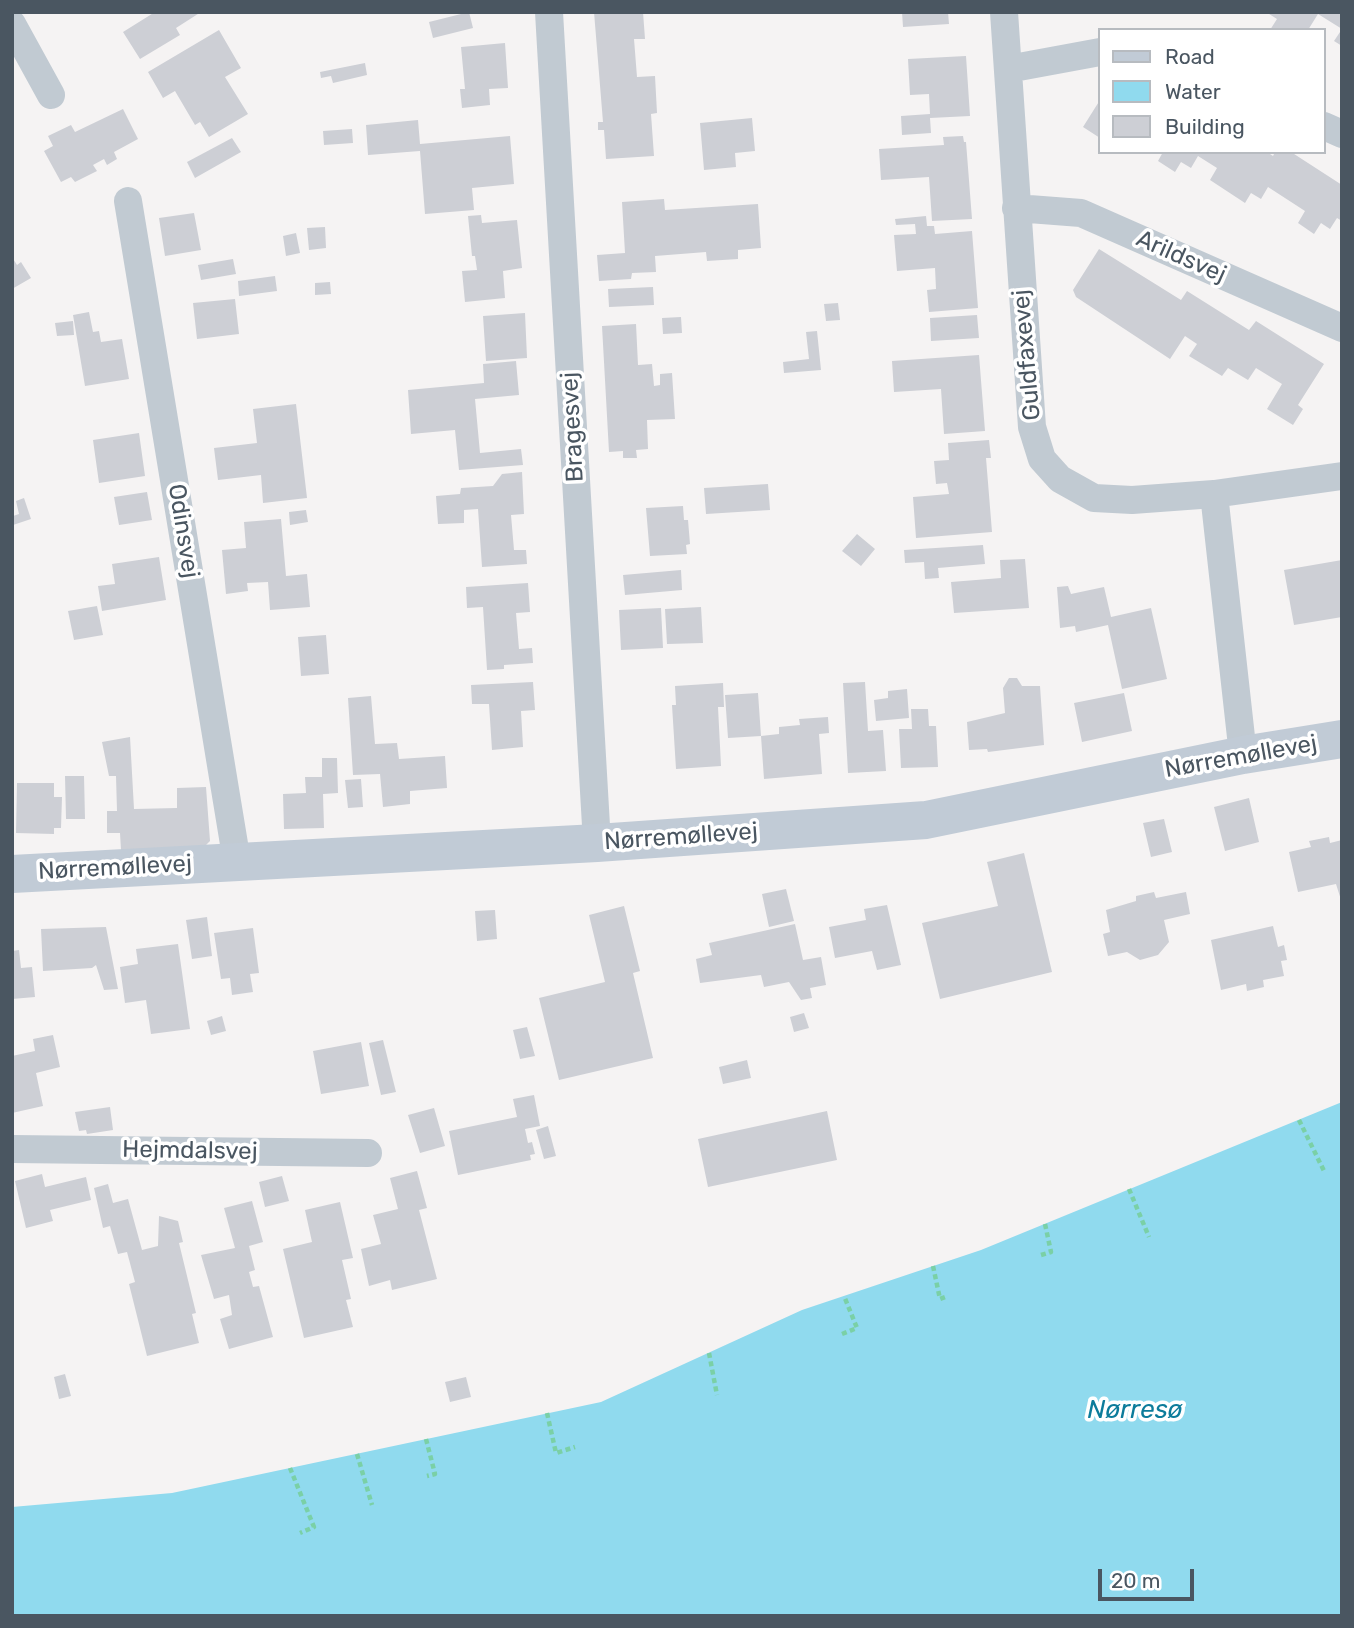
<!DOCTYPE html>
<html>
<head>
<meta charset="utf-8">
<style>
  body { margin:0 }
  #map { position:relative; width:1354px; height:1628px; overflow:hidden; background:#f5f3f3; font-family:Rubik,sans-serif }
  canvas { display:block }
  .frame { position:absolute; inset:0; border:14px solid #4a5661; pointer-events:none }
  .legend { position:absolute; left:1098px; top:28px; width:228px; height:126px; box-sizing:border-box; background:#fff; border:2px solid #b7bbc0; margin:0; padding:9px 12px; list-style:none; font-size:21px; color:#4a5661 }
  .legend li { display:flex; align-items:center; gap:14px; height:35px }
  .legend b { width:35px; border:2px solid #b7bbc0 }
  .scale { position:absolute; left:1098px; top:1569px; width:96px; height:32px; box-sizing:border-box; border:4px solid #4a5661; border-top:0; padding-left:9px; font-size:21px; line-height:24px; white-space:nowrap; color:#4a5661; -webkit-text-stroke:5px #fff; paint-order:stroke }
</style>
</head>
<body>
<div id="map">
<canvas width="1354" height="1628"></canvas>
<div class="frame"></div>
<ul class="legend">
<li><b style="height:9px;background:#c1cbd6"></b>Road</li>
<li><b style="height:19px;background:#90daee"></b>Water</li>
<li><b style="height:19px;background:#cdcfd5"></b>Building</li>
</ul>
<div class="scale">20 m</div>
</div>
<script>
const g = document.querySelector('canvas').getContext('2d');
g.lineJoin = 'round';
function fill(path, color) { g.fillStyle = color; g.fill(path, 'evenodd'); }
const poly = rows => new Path2D(rows.map(r => 'M' + r).join(''));
function stroke(path, color, width, dash) { g.strokeStyle = color; g.lineWidth = width; g.lineCap = dash ? 'butt' : 'round'; g.setLineDash(dash || []); g.stroke(path); }
function label(font, color, halo, rows, align = 'center') {
  g.font = font + ' Rubik,sans-serif'; g.lineWidth = 7; g.setLineDash([]); g.textBaseline = 'middle'; g.strokeStyle = halo; g.fillStyle = color; for (const [text, x, y, turn = 0] of rows) {
    g.save(); g.translate(x, y); g.rotate((+turn || 0) * Math.PI / 180); g.textAlign = isNaN(turn) ? turn : align; if (halo) g.strokeText(text, 0, 0); g.fillText(text, 0, 0); g.restore();
  }
}
const water = poly([
  [1342,1102,1342,1616,12,1616,12,1507,172,1493,601,1402,802,1310,981,1250]
]);
const building = poly([
  [155,12,201,12,176,28,180,35,140,59,123,32],
  [469,12,473,28,433,38,429,22],
  [594,12,643,12,645,39,634,39,637,77,655,76,657,113,651,114,654,156,606,159,604,130,598,130,598,122,603,122],
  [902,12,948,12,949,24,903,27],
  [1266,12,1342,12,1342,46,1334,41,1342,29,1318,14,1308,30,1270,30,1277,19],
  [219,30,241,68,225,77,248,114,209,137,200,122,195,125,175,91,163,98,148,72],
  [505,43,508,88,489,89,490,105,462,108,460,89,465,89,461,47],
  [966,56,970,116,930,118,931,133,902,135,901,116,930,114,929,94,910,95,908,59],
  [365,63,367,75,333,83,331,76,321,78,320,72],
  [1100,100,1100,138,1083,127],
  [123,109,138,139,114,152,117,159,107,165,104,159,93,165,97,171,75,182,71,177,61,182,44,151,53,146,48,136,71,125,75,132],
  [752,118,755,151,735,153,736,167,704,170,700,123],
  [418,120,420,144,510,136,514,184,472,188,474,210,425,214,420,151,368,155,366,125],
  [352,129,353,143,324,145,323,131],
  [963,136,964,142,966,142,972,219,932,221,929,177,881,180,879,149,944,145,943,137],
  [232,138,241,152,195,178,187,162],
  [1163,152,1267,152,1273,156,1275,152,1291,152,1342,185,1342,221,1337,218,1330,229,1321,223,1314,234,1298,223,1305,211,1268,187,1261,199,1251,193,1245,203,1210,180,1217,168,1198,156,1191,168,1181,162,1175,172,1158,161],
  [664,199,665,210,758,204,761,248,738,250,738,259,707,261,706,252,655,256,656,272,632,273,631,279,599,281,597,255,625,253,622,202],
  [194,213,201,250,165,256,159,218],
  [481,215,482,223,517,220,522,268,503,271,505,298,465,302,462,271,477,270,475,256,472,256,468,216],
  [926,216,927,226,934,226,935,234,972,231,978,308,929,312,927,290,936,289,935,268,897,271,894,235,916,234,915,224,896,225,895,219],
  [325,227,326,248,309,250,307,228],
  [296,233,300,253,286,256,283,236],
  [1099,249,1181,300,1187,291,1249,330,1256,321,1324,364,1298,405,1303,409,1293,425,1267,409,1282,384,1256,368,1248,380,1228,368,1222,376,1189,356,1197,344,1185,336,1170,359,1076,297,1073,290],
  [12,257,17,265,21,262,31,278,12,289],
  [233,259,236,274,201,280,198,265],
  [275,276,277,291,239,296,238,281],
  [330,282,331,294,315,295,315,283],
  [653,287,654,305,609,307,608,289],
  [235,299,239,334,197,339,193,303],
  [838,303,840,320,826,321,824,304],
  [89,312,93,332,99,331,101,342,122,339,129,379,85,386,73,315],
  [525,313,527,358,486,361,483,316],
  [977,315,979,338,931,341,930,318],
  [681,317,682,333,663,334,662,318],
  [73,321,74,335,57,336,55,323],
  [636,324,638,365,652,364,654,386,660,385,660,374,672,373,675,419,647,420,648,449,636,450,637,458,623,458,623,451,609,452,602,326],
  [817,331,821,370,784,373,783,362,809,359,806,332],
  [979,355,985,431,944,434,941,389,894,392,892,361],
  [516,361,519,395,475,399,480,453,521,449,523,465,459,470,455,430,411,434,408,390,484,383,483,364],
  [296,404,307,498,263,503,261,475,218,480,214,448,257,443,253,409],
  [139,433,145,476,99,483,93,440],
  [989,440,991,458,986,458,992,532,916,538,913,497,949,494,947,483,936,484,934,461,949,460,948,443],
  [522,472,524,514,511,515,514,550,526,550,527,564,482,567,478,509,464,510,464,523,438,524,436,496,460,494,461,488,493,486,502,474],
  [768,484,770,510,706,514,704,488],
  [147,492,152,520,119,525,114,497],
  [24,498,31,519,13,525,13,516,19,514,16,501],
  [683,506,684,520,688,520,690,544,686,545,687,554,650,556,646,508],
  [306,510,308,522,290,525,289,512],
  [281,519,286,576,307,574,310,607,270,610,268,582,247,583,248,591,226,594,222,550,246,548,244,522],
  [857,534,875,549,861,566,842,551],
  [983,545,985,564,938,568,939,578,925,579,924,562,905,563,904,550],
  [159,557,166,600,102,611,98,586,115,584,112,564],
  [1025,559,1029,608,954,613,951,582,1001,578,1000,560],
  [1342,560,1342,617,1294,625,1284,570],
  [681,570,682,590,625,595,623,575],
  [528,583,530,612,516,613,519,649,532,648,533,663,504,665,504,669,487,670,483,607,467,608,466,587],
  [1068,586,1071,594,1104,587,1111,617,1151,608,1167,679,1122,689,1108,625,1076,632,1075,626,1060,628,1057,587],
  [97,606,103,635,74,640,68,611],
  [701,607,703,643,667,644,665,609],
  [661,608,663,648,621,650,619,610],
  [326,635,329,674,301,676,298,637],
  [1009,678,1017,678,1022,686,1040,686,1044,745,988,752,987,749,969,750,967,722,1005,713,1003,688],
  [533,682,535,710,521,711,523,747,492,750,489,704,472,704,471,685],
  [865,682,868,731,883,730,886,771,848,773,843,683],
  [723,683,724,707,718,707,721,766,676,769,672,705,676,705,675,686],
  [907,689,909,718,876,721,874,700,888,698,888,691],
  [758,693,761,736,728,738,725,695],
  [1124,693,1132,731,1082,742,1074,703],
  [371,696,375,744,397,743,399,759,445,756,447,788,410,791,410,804,383,807,380,774,353,775,348,698],
  [911,709,928,709,929,726,936,726,938,767,901,768,899,729,912,729],
  [828,717,829,733,819,734,822,774,764,779,761,736,779,734,779,727,800,725,799,719],
  [130,737,134,809,177,808,177,788,206,787,210,841,202,849,121,850,120,833,107,833,107,811,117,811,116,776,109,776,102,742],
  [322,758,337,758,338,793,323,794,324,828,284,829,283,794,306,793,305,777,322,777],
  [65,776,84,776,85,819,66,819],
  [361,779,363,807,348,808,345,780],
  [17,783,54,783,54,797,62,797,61,828,54,828,54,834,16,833],
  [1249,798,1259,842,1225,851,1214,807],
  [1164,819,1172,852,1151,857,1143,823],
  [1329,837,1330,843,1342,840,1342,903,1336,884,1298,892,1289,852,1311,847,1309,841],
  [1024,853,1052,972,940,999,922,923,998,906,987,862],
  [786,889,794,921,769,927,762,894],
  [1154,892,1156,898,1186,892,1190,914,1164,920,1169,942,1158,955,1140,960,1127,952,1108,956,1103,934,1110,932,1106,910,1136,901,1136,896],
  [887,905,901,965,877,970,872,951,835,958,829,927,866,920,864,909],
  [624,906,640,971,633,973,653,1058,559,1080,539,998,605,982,589,915],
  [495,910,497,939,477,941,475,911],
  [207,917,212,956,192,959,186,920],
  [795,924,803,960,821,957,826,985,810,988,812,998,801,1000,789,982,764,987,761,975,700,983,696,959,712,955,709,943],
  [1273,926,1278,947,1284,945,1287,960,1281,961,1284,976,1263,980,1264,987,1247,991,1246,984,1221,990,1211,940],
  [106,927,118,989,104,990,96,965,92,968,43,971,41,929],
  [253,928,259,973,250,974,253,992,232,995,230,978,221,979,214,933],
  [178,944,190,1029,151,1034,146,1000,125,1003,120,967,138,964,136,949],
  [19,950,21,968,32,967,35,997,12,999,12,951],
  [804,1013,809,1028,794,1032,790,1017],
  [222,1016,226,1031,211,1035,207,1021],
  [527,1027,535,1056,520,1059,513,1030],
  [53,1035,60,1067,36,1073,43,1106,12,1113,12,1056,35,1051,33,1039],
  [383,1040,396,1092,381,1095,369,1043],
  [361,1042,369,1086,321,1094,313,1051],
  [747,1060,751,1078,723,1084,719,1067],
  [534,1095,540,1126,525,1129,528,1143,532,1142,535,1154,530,1155,531,1160,458,1175,449,1131,517,1117,513,1099],
  [110,1107,113,1130,87,1134,86,1130,79,1131,75,1112],
  [434,1108,445,1146,420,1153,408,1115],
  [827,1111,837,1160,708,1187,698,1139],
  [548,1126,556,1156,544,1159,536,1130],
  [417,1171,427,1208,419,1210,437,1279,392,1290,390,1280,369,1286,361,1249,381,1244,373,1215,398,1209,390,1178],
  [42,1174,45,1187,86,1177,91,1200,50,1210,53,1221,26,1228,15,1181],
  [282,1176,289,1201,265,1207,259,1182],
  [108,1184,113,1203,128,1199,142,1250,158,1246,159,1216,178,1221,183,1242,179,1243,196,1313,192,1314,199,1343,147,1356,129,1284,135,1282,127,1252,118,1254,110,1226,103,1228,94,1188],
  [252,1201,263,1242,249,1246,255,1270,249,1272,253,1287,259,1286,273,1337,229,1349,220,1319,232,1315,229,1295,214,1299,201,1255,235,1248,224,1208],
  [340,1202,353,1258,342,1260,351,1299,346,1300,353,1327,304,1338,283,1249,312,1242,305,1210],
  [65,1374,71,1396,59,1399,54,1377],
  [466,1377,471,1397,450,1402,445,1382]
]);
const path = poly([
  [1299,1120,1325,1173],
  [1129,1189,1149,1237],
  [1041,1255,1051,1252,1045,1224],
  [933,1266,940,1299,948,1296],
  [842,1334,857,1328,844,1296],
  [709,1353,717,1395],
  [547,1413,556,1453,575,1447],
  [426,1439,435,1474,427,1476],
  [357,1454,372,1505],
  [290,1468,314,1527,300,1533]
]);
const street = poly([
  [549,12,597,843],
  [1004,12,1032,427,1042,459,1060,479,1094,498,1132,500,1214,494,1243,755],
  [12,24,51,95],
  [1008,69,1100,52],
  [1324,126,1342,134],
  [128,201,237,862],
  [1016,208,1081,213,1342,328],
  [1214,494,1342,476],
  [12,1149,368,1153]
]);
const secondary = poly([
  [12,874,597,843,926,820,1243,755,1342,739]
]);
const streetNames = [
  ["Arildsvej",1181,257,24],
  ["Guldfaxevej",1027,355,-95],
  ["Bragesvej",573,427,-93],
  ["Odinsvej",183,531,81],
  ["Nørremøllevej",1241,757,-10],
  ["Nørremøllevej",681,837,-4],
  ["Nørremøllevej",115,868,-3],
  ["Hejmdalsvej",190,1151,1]
];
const waterNames = [
  ["Nørresø",1135,1410]
];
fill(water, '#90daee');
fill(building, '#cdcfd5');
stroke(path, '#7ad0a6', 4.5, [5, 3.5]);
stroke(street, '#c1cad2', 28);
stroke(secondary, '#c1cbd6', 38);
label('24px', '#4a5661', '#fff', streetNames);
label('italic 26px', '#0c7c9b', '#fff', waterNames);
</script>
</body>
</html>
